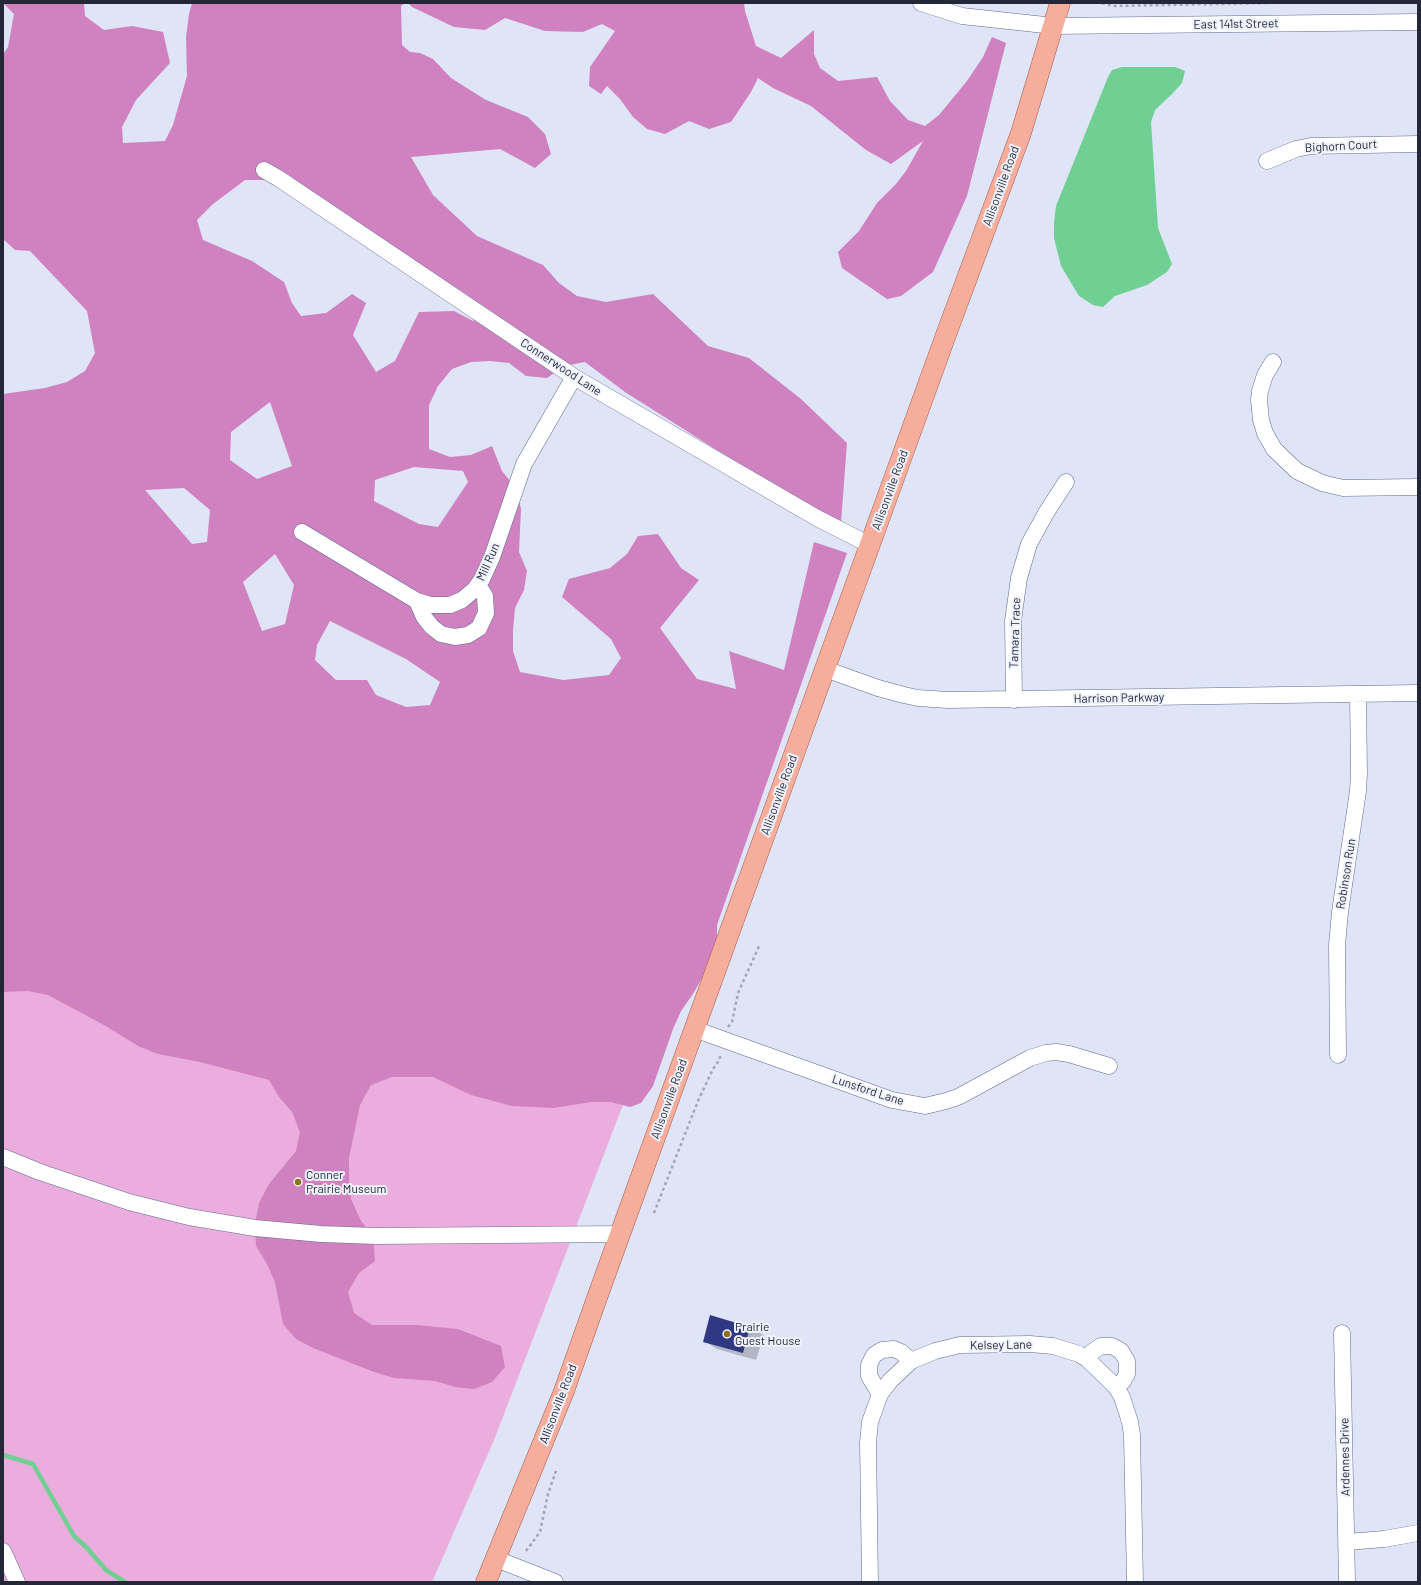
<!DOCTYPE html>
<html>
<head>
<meta charset="utf-8">
<style>
  body { margin:0 }
  #map { position:relative; width:1421px; height:1585px; overflow:hidden; background:#dfe4f7; font-family:Barlow,sans-serif }
  canvas { display:block }
  .frame { position:absolute; inset:0; border:4px solid #232738; pointer-events:none }
</style>
</head>
<body>
<div id="map">
<canvas width="1421" height="1585"></canvas>
<div class="frame"></div>
</div>
<script>
const g = document.querySelector('canvas').getContext('2d');
g.lineJoin = 'round';
function fill(path, color) { g.fillStyle = color; g.fill(path, 'evenodd'); }
const poly = rows => new Path2D(rows.map(r => 'M' + r).join(''));
function stroke(path, color, width, dash) { g.strokeStyle = color; g.lineWidth = width; g.lineCap = dash ? 'butt' : 'round'; g.setLineDash(dash || []); g.stroke(path); }
function label(font, color, halo, rows, align = 'center') {
  g.font = font + ' Barlow,sans-serif'; g.lineWidth = 4; g.setLineDash([]); g.textBaseline = 'middle'; g.strokeStyle = halo; g.fillStyle = color; for (const [text, x, y, turn = 0] of rows) {
    g.save(); g.translate(x, y); g.rotate((+turn || 0) * Math.PI / 180); g.textAlign = isNaN(turn) ? turn : align; if (halo) g.strokeText(text, 0, 0); g.fillText(text, 0, 0); g.restore();
  }
}
const green = poly([
  [3,484,693,923,494,1440,432,1582,3,1582]
]);
const forest = poly([
  [3,3,84,3,85,16,104,30,132,26,163,32,170,63,136,100,122,127,123,143,165,141,173,125,187,76,186,37,189,14,192,3,405,3,401,6,402,45,410,52,420,53,433,59,451,78,486,100,528,117,545,134,551,154,535,168,500,149,411,157,433,195,477,236,543,265,559,283,577,296,606,302,653,294,708,346,749,358,801,399,847,443,841,523,761,478,625,392,585,362,564,366,547,378,526,376,509,363,490,361,471,362,452,369,438,386,429,405,429,449,450,457,471,455,492,446,502,471,516,488,521,509,519,552,527,571,524,590,515,608,513,630,513,651,520,672,563,680,609,675,621,658,611,639,562,597,569,579,610,568,627,554,638,536,658,534,681,568,699,580,660,628,697,679,736,689,729,651,784,670,814,542,847,553,717,925,717,938,713,959,693,994,681,1011,673,1029,653,1086,641,1103,630,1107,611,1102,592,1102,553,1108,512,1106,471,1095,433,1077,392,1077,371,1085,360,1105,349,1158,349,1179,351,1199,360,1219,373,1238,375,1261,359,1273,348,1292,354,1313,372,1325,416,1325,458,1329,501,1346,505,1367,492,1382,474,1389,455,1387,435,1381,394,1378,374,1372,313,1348,296,1339,283,1324,275,1282,267,1264,256,1246,255,1224,259,1203,269,1184,296,1151,300,1132,292,1112,279,1097,269,1080,200,1062,158,1054,138,1046,104,1025,48,995,28,991,3,992,3,394,45,388,67,382,85,371,95,353,87,311,30,251,15,250,3,239,3,54,8,47,14,14],
  [245,180,268,180,486,311,473,321,454,311,419,312,395,361,376,372,353,335,366,303,352,294,326,313,301,316,292,303,284,282,252,261,203,240,197,220,213,204],
  [270,402,292,466,257,479,230,460,231,432],
  [414,467,463,471,468,482,438,527,419,524,374,501,375,480],
  [184,488,210,510,207,542,192,544,145,490],
  [275,554,294,585,285,624,262,631,243,582],
  [330,621,406,659,440,682,430,705,406,707,376,695,367,680,336,680,315,660,317,645],
  [408,3,744,3,745,11,756,46,781,58,814,30,814,54,820,68,838,81,877,77,890,101,908,120,925,126,939,115,967,81,983,57,992,37,1006,43,967,196,933,272,901,296,887,299,842,268,838,252,859,231,877,203,896,184,906,171,923,141,891,164,866,150,811,106,773,88,758,78,751,92,731,122,709,129,689,121,665,134,647,129,633,117,620,99,607,86,601,94,589,86,590,67,615,31,602,24,583,32,545,31,505,18,485,30,454,27,412,7]
]);
const water = poly([
  [1122,67,1175,67,1185,71,1182,83,1172,94,1155,110,1151,122,1158,228,1172,264,1167,272,1147,285,1115,296,1103,307,1093,305,1079,296,1061,266,1054,238,1054,222,1056,206,1108,77,1112,70]
]);
const shadow = poly([
  [711,1317,750,1328,764,1335,756,1360,717,1349,704,1341]
]);
const stream = poly([
  [3,1455,33,1464,74,1536,87,1548,106,1570,125,1582]
]);
const building = poly([
  [710,1315,750,1327,743,1353,703,1342]
]);
const path = poly([
  [1102,3,1113,6,1269,3],
  [728,1027,732,1022,738,993,760,944],
  [654,1213,698,1101,713,1069,720,1059,720,1054],
  [526,1551,540,1532,548,1494,557,1468]
]);
const minor = poly([
  [921,3,962,16,1054,26,1418,22],
  [1267,161,1296,149,1311,146,1418,144],
  [264,170,278,178,574,377,817,518,870,545],
  [1273,362,1265,375,1260,391,1259,400,1261,420,1265,433,1274,449,1297,471,1322,483,1343,488,1418,487],
  [302,532,417,601,430,605,450,605,462,600,475,589,482,579,492,557,524,464,574,377],
  [417,601,424,617,432,627,441,634,455,637,468,635,479,628,486,613,485,596,478,585],
  [825,669,878,688,904,695,918,698,948,700,1418,693],
  [1014,700,1013,621,1019,578,1029,544,1046,513,1066,482],
  [694,1029,892,1100,925,1106,946,1101,958,1097,1030,1058,1046,1053,1056,1052,1069,1054,1109,1066],
  [1338,1055,1337,945,1340,912,1358,791,1359,773,1358,694],
  [3,1157,40,1172,129,1202,189,1217,255,1228,321,1234,376,1236,620,1234],
  [1342,1333,1347,1582],
  [1087,1359,1092,1352,1101,1346,1112,1346,1121,1351,1127,1361,1127,1374,1123,1381,1116,1387],
  [880,1394,869,1376,869,1365,874,1355,882,1350,894,1349,901,1352,911,1361],
  [1347,1542,1384,1539,1418,1533],
  [3,1551,17,1582],
  [496,1559,555,1582],
  [870,1582,868,1443,870,1422,880,1394,890,1381,911,1361,935,1351,960,1345,1030,1344,1053,1346,1079,1354,1087,1359,1116,1387,1122,1397,1130,1422,1132,1435,1135,1582]
]);
const major = poly([
  [486,1582,564,1391,598,1295,947,332,1021,133,1060,3]
]);
const markers = [
  [298,1182,4,"#8b7518"],
  [727,1334,4,"#8b7518"]
];
const streetNames = [
  ["East 141st Street",1236,24,-1],
  ["Bighorn Court",1341,146,-3],
  ["Allisonville Road",1001,186,-70],
  ["Connerwood Lane",561,367,33],
  ["Allisonville Road",890,490,-70],
  ["Mill Run",488,562,-66],
  ["Tamara Trace",1015,633,-88],
  ["Harrison Parkway",1119,698,-1],
  ["Allisonville Road",779,795,-70],
  ["Robinson Run",1346,874,-81],
  ["Lunsford Lane",868,1090,18],
  ["Allisonville Road",669,1099,-70],
  ["Kelsey Lane",1001,1345,-1],
  ["Allisonville Road",558,1404,-69],
  ["Ardennes Drive",1345,1457,-91]
];
const poiNames = [
  ["Conner",306,1175],
  ["Prairie Museum",306,1189],
  ["Prairie",735,1327],
  ["Guest House",735,1341]
];
fill(green, '#ebaddd');
fill(forest, '#d081c0');
fill(water, '#70cf92');
fill(shadow, '#0003');
stroke(stream, '#70cf92', 4.5);
fill(building, '#303783');
stroke(minor, '#606991', 17);
stroke(major, '#a85a4d', 21);
stroke(path, '#a1a6b8', 2.5, [3, 3]);
stroke(minor, '#fff', 16);
stroke(major, '#f6ad9b', 20);
for (const [x, y, r, color] of markers) { const dot = new Path2D(); dot.arc(x, y, r, 0, 2 * Math.PI); g.fillStyle = color; g.fill(dot); stroke(dot, '#eff2fb', 1.5); }
label('12px', '#232738', '#eff2fb', streetNames);
label('12px', '#232738', '#eff2fb', poiNames, 'left');
</script>
</body>
</html>
